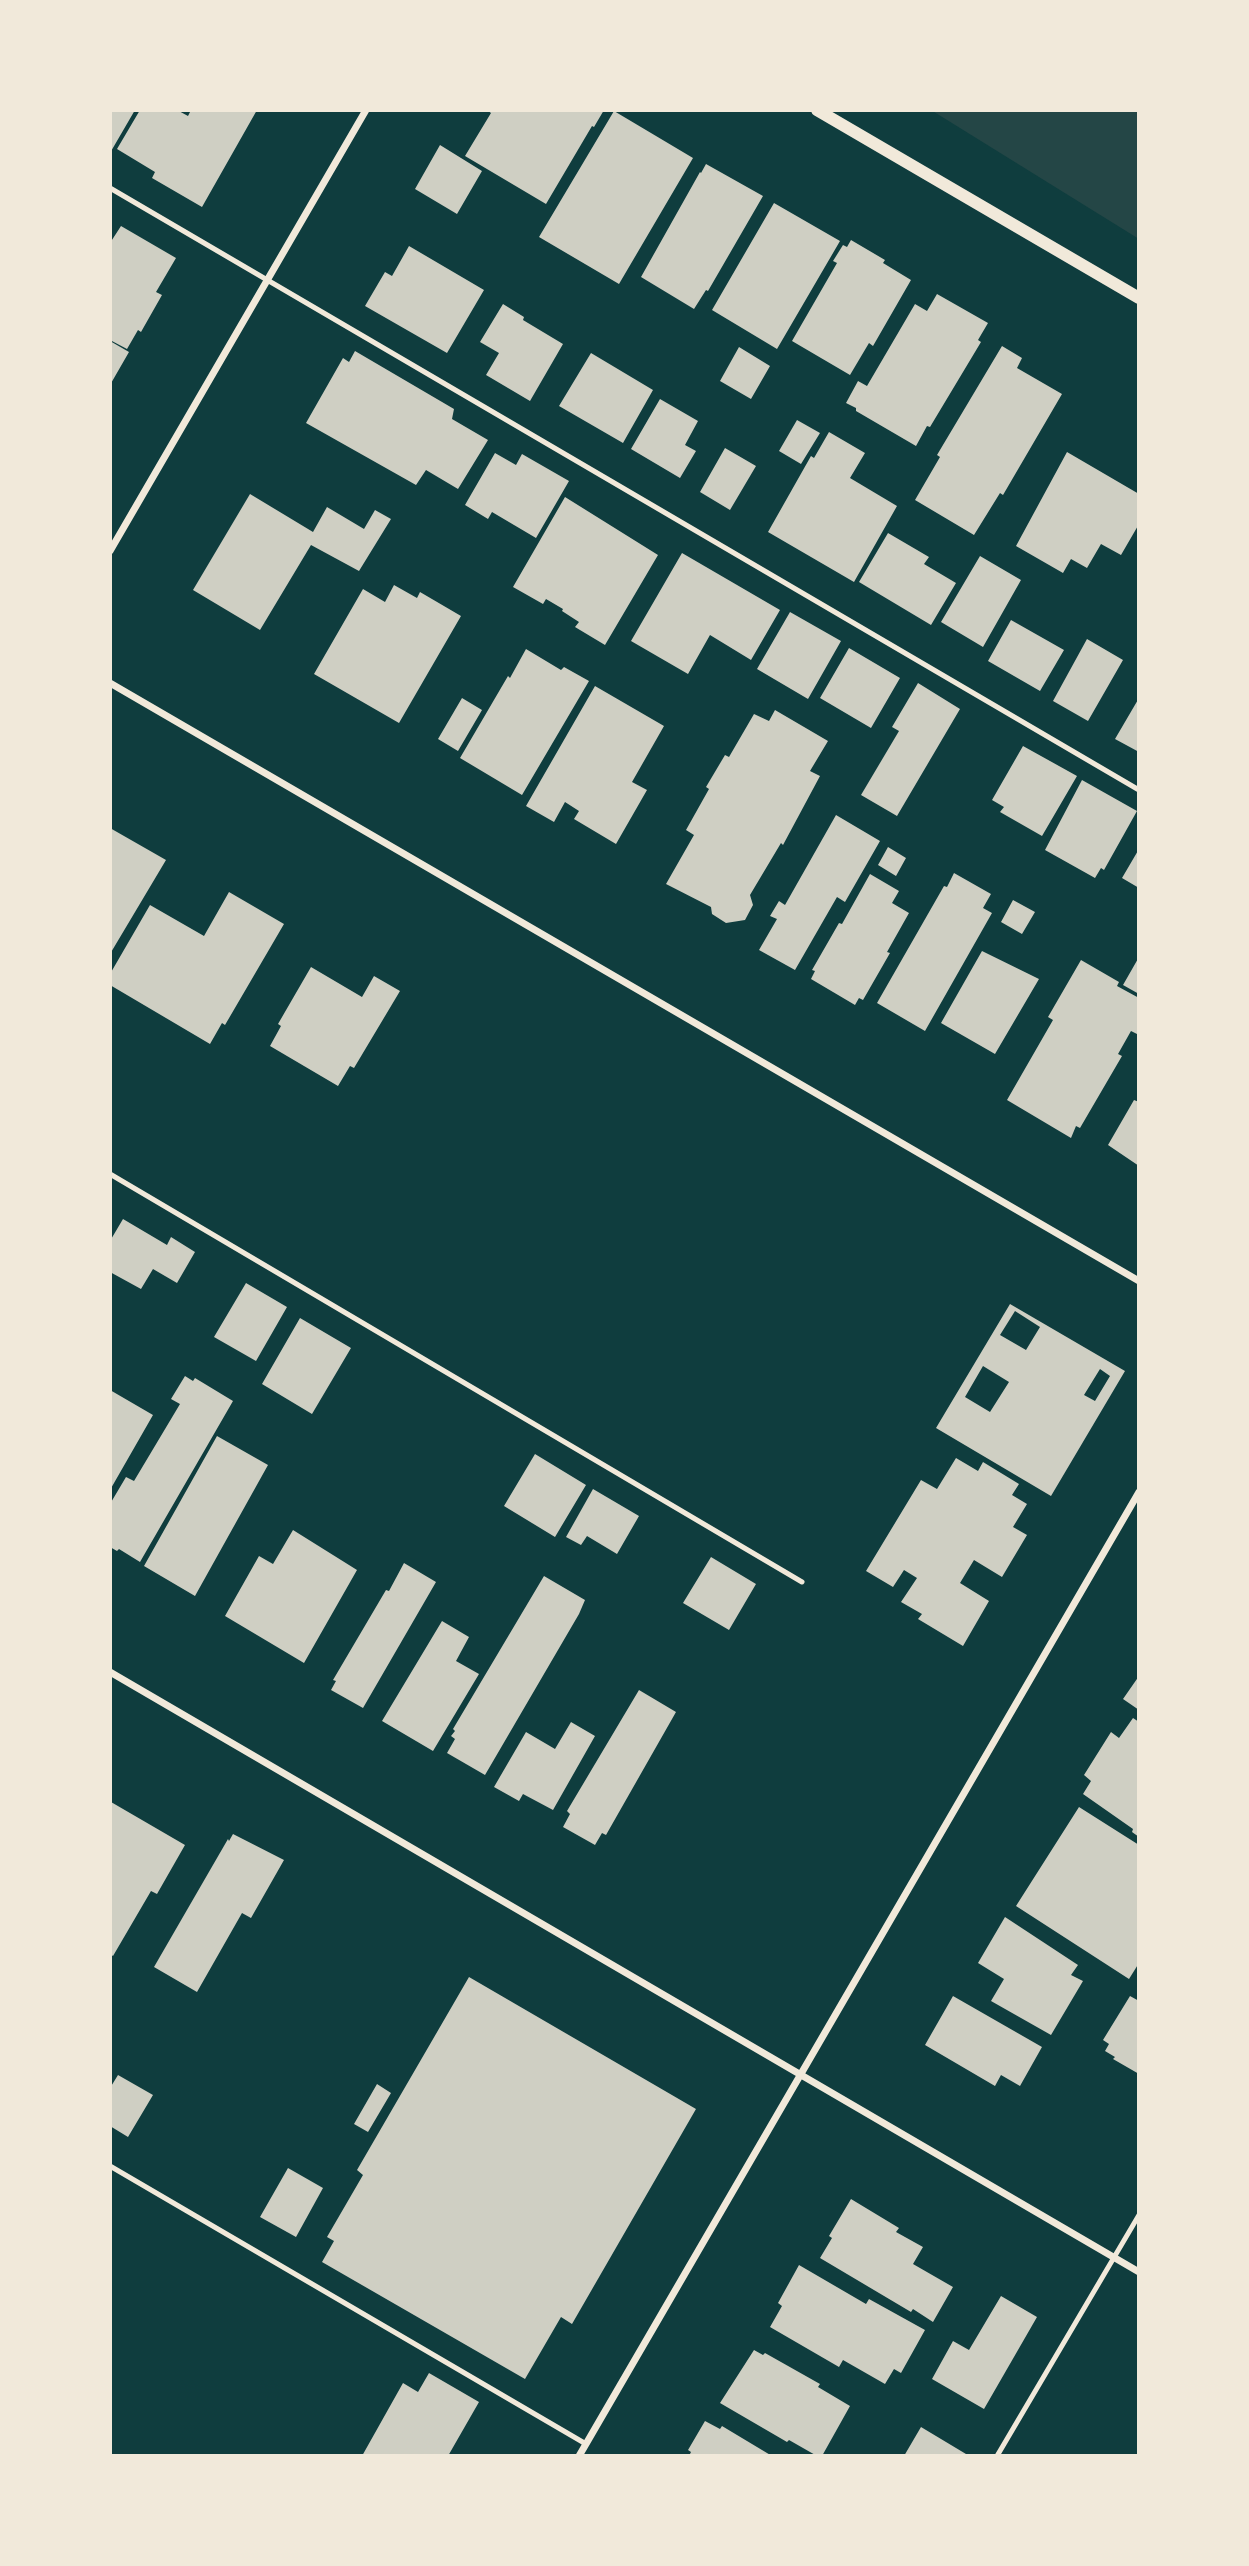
<!DOCTYPE html>
<html>
<head>
<meta charset="utf-8">
<style>
  body { margin:0 }
  #map { position:relative; width:1249px; height:2566px; overflow:hidden; background:#0f3d3e; font-family:Georgia,serif }
  canvas { display:block }
  .frame { position:absolute; inset:0; border:112px solid #f1e9da; pointer-events:none }
</style>
</head>
<body>
<div id="map">
<canvas width="1249" height="2566"></canvas>
<div class="frame"></div>
</div>
<script>
const g = document.querySelector('canvas').getContext('2d');
g.lineJoin = 'round';
function fill(path, color) { g.fillStyle = color; g.fill(path, 'evenodd'); }
const poly = rows => new Path2D(rows.map(r => 'M' + r).join(''));
function stroke(path, color, width, dash) { g.strokeStyle = color; g.lineWidth = width; g.lineCap = dash ? 'butt' : 'round'; g.setLineDash(dash || []); g.stroke(path); }
const green = poly([
  [931,110,1139,110,1139,239]
]);
const building = poly([
  [110,110,135,110,110,153],
  [140,110,177,110,188,116,191,110,257,110,202,207,152,178,155,172,117,149],
  [487,110,604,110,594,127,592,126,546,204,465,156,491,113],
  [614,111,693,158,619,284,539,237],
  [440,145,482,171,457,214,415,189],
  [706,164,763,196,708,291,706,290,694,309,641,277,700,172,701,173],
  [774,203,840,241,777,349,712,310],
  [121,226,176,258,156,292,162,295,141,332,138,330,127,349,110,340,110,243],
  [851,240,885,260,883,263,911,280,873,346,869,343,850,375,792,341,837,263,833,261,843,245,847,247],
  [409,246,484,290,447,353,365,306,385,272,392,276],
  [937,294,988,323,978,340,981,342,930,427,927,426,916,446,856,411,856,408,846,403,858,381,867,386,915,304,927,311],
  [503,304,524,317,523,320,563,344,530,401,486,375,499,353,480,342],
  [110,341,129,352,110,385],
  [1002,346,1022,358,1017,368,1062,394,1003,495,1000,493,974,535,915,500,940,457,937,455],
  [739,347,770,366,751,399,720,381],
  [355,351,454,409,452,419,488,440,458,489,426,470,416,485,306,423,343,358,349,362],
  [591,353,653,390,623,443,559,406],
  [660,399,698,421,685,445,696,451,680,478,631,449],
  [797,420,820,433,801,464,779,451],
  [829,432,865,453,850,478,897,506,854,582,768,532,811,456,814,458],
  [725,448,756,466,730,510,700,492],
  [1067,452,1139,494,1139,524,1121,555,1101,544,1087,568,1071,559,1063,573,1016,546],
  [495,453,516,465,522,454,569,481,536,538,492,512,488,519,465,505],
  [250,494,313,532,327,507,364,529,375,510,391,519,359,571,311,545,260,630,193,590],
  [565,497,658,555,605,645,575,627,579,622,562,611,563,609,546,599,543,604,513,587],
  [888,533,929,557,924,564,956,583,931,625,859,582],
  [682,553,780,610,751,660,710,635,688,674,631,641],
  [980,556,1021,580,983,647,941,622],
  [394,585,417,598,420,592,461,616,399,723,314,674,363,589,385,602],
  [790,612,841,641,808,699,757,669],
  [1011,620,1064,650,1040,691,988,661],
  [1087,639,1123,660,1088,721,1053,701],
  [849,648,900,678,871,728,820,698],
  [526,649,561,670,564,667,589,681,522,795,460,758,508,676,510,678],
  [918,683,960,709,897,816,861,795,899,731,892,727],
  [595,686,664,726,632,782,647,790,616,844,574,819,579,811,565,802,554,822,526,806],
  [462,698,482,710,458,751,438,739],
  [1139,698,1139,752,1115,739],
  [775,710,828,741,810,771,820,776,783,845,781,843,750,895,753,905,745,920,726,923,712,914,711,907,666,884,694,835,686,830,709,789,706,787,725,755,729,757,754,714,769,721],
  [1023,746,1077,776,1042,836,1000,812,1004,807,992,800],
  [1082,780,1137,811,1104,870,1101,868,1095,878,1045,850],
  [836,815,880,841,845,902,837,897,795,970,759,950,777,919,770,916,779,901,785,905],
  [110,828,166,860,110,954],
  [888,847,906,858,896,876,878,865],
  [1139,849,1139,888,1122,878],
  [954,873,991,894,983,908,992,913,925,1031,877,1003,944,886,947,887],
  [870,874,899,891,892,903,909,913,887,952,890,953,863,1000,859,998,855,1005,811,979,815,971,812,970,839,923,842,924],
  [229,892,284,924,225,1025,222,1023,210,1044,110,985,110,974,150,905,204,936],
  [1013,900,1035,912,1022,934,1001,922],
  [982,951,1039,979,995,1054,941,1023],
  [1139,957,1139,994,1123,985],
  [1081,960,1119,982,1117,986,1139,998,1139,1035,1131,1031,1118,1054,1122,1056,1080,1128,1076,1126,1071,1138,1007,1100,1053,1020,1048,1017],
  [311,967,362,997,374,976,400,991,354,1068,350,1066,338,1086,270,1046,281,1026,278,1024],
  [1134,1100,1139,1102,1139,1166,1108,1145],
  [123,1219,167,1245,171,1237,195,1252,177,1283,153,1269,141,1289,110,1272,110,1241],
  [246,1283,287,1307,256,1361,214,1337],
  [1010,1304,1125,1371,1051,1496,936,1428],
  [1015,1311,1040,1327,1026,1350,1000,1335],
  [983,1366,1009,1382,990,1412,965,1397],
  [1100,1369,1110,1376,1095,1401,1084,1395],
  [300,1318,351,1348,312,1414,262,1384],
  [185,1376,193,1381,195,1378,233,1401,140,1562,119,1549,117,1551,110,1547,110,1504,126,1477,134,1481,180,1404,171,1399],
  [110,1390,153,1415,110,1490],
  [217,1436,268,1465,195,1596,144,1566],
  [535,1454,586,1485,555,1537,504,1506],
  [956,1458,978,1471,983,1462,1019,1484,1012,1495,1027,1504,1013,1527,1027,1535,1002,1577,974,1560,960,1583,989,1601,963,1646,918,1619,922,1614,901,1602,917,1578,904,1570,893,1587,866,1571,921,1480,937,1489],
  [593,1489,639,1516,617,1554,587,1536,581,1545,566,1537],
  [293,1530,357,1570,304,1663,225,1616,259,1556,273,1564],
  [711,1557,756,1584,729,1630,683,1603],
  [404,1563,436,1582,363,1708,331,1690,336,1681,333,1680,386,1590,389,1591],
  [544,1576,585,1600,579,1614,485,1775,447,1753,455,1739,451,1736,455,1731,453,1729],
  [442,1621,469,1637,456,1661,479,1674,433,1751,382,1721],
  [1139,1676,1139,1710,1123,1699],
  [639,1690,676,1712,606,1835,602,1833,595,1845,563,1827,570,1814,567,1811],
  [1133,1718,1139,1722,1139,1837,1132,1832,1133,1829,1083,1794,1091,1781,1084,1775,1111,1732,1119,1738],
  [571,1722,595,1736,553,1810,523,1794,519,1801,494,1787,526,1732,555,1749],
  [111,1802,185,1845,157,1894,151,1891,113,1956,110,1954],
  [1079,1807,1139,1845,1139,1963,1129,1979,1016,1906],
  [233,1834,284,1860,251,1918,242,1913,197,1992,154,1967,228,1839,229,1841],
  [1005,1917,1078,1965,1071,1975,1083,1981,1051,2035,991,2001,1004,1979,978,1963],
  [469,1977,696,2109,572,2324,561,2317,525,2379,322,2262,334,2241,327,2237,363,2175,357,2170],
  [953,1996,1042,2047,1020,2086,1001,2075,995,2086,925,2045],
  [1130,1996,1139,2001,1139,2074,1113,2059,1115,2057,1105,2051,1109,2044,1103,2040],
  [118,2075,153,2095,128,2137,110,2126,110,2088],
  [377,2084,391,2093,368,2132,354,2124],
  [288,2168,323,2188,296,2237,260,2217],
  [851,2199,899,2228,896,2232,923,2247,913,2264,953,2287,933,2322,913,2309,911,2312,820,2258,832,2238,829,2236],
  [799,2265,866,2304,869,2299,925,2330,901,2373,894,2369,885,2384,843,2360,839,2367,770,2327,782,2306,778,2303],
  [1001,2296,1037,2317,984,2409,932,2379,953,2341,969,2350],
  [754,2350,763,2355,765,2353,820,2384,818,2387,850,2406,822,2456,817,2456,789,2440,787,2442,720,2403],
  [429,2373,479,2402,448,2456,362,2456,403,2383,418,2392],
  [705,2421,720,2429,722,2426,772,2456,689,2456,691,2452,688,2450],
  [921,2427,966,2454,965,2456,904,2456]
]);
const service = poly([
  [110,188,1139,790],
  [110,1174,802,1582],
  [110,2166,586,2444],
  [997,2456,1139,2215]
]);
const minor = poly([
  [110,551,366,110],
  [110,683,1139,1281],
  [110,1672,1139,2272],
  [579,2456,1139,1492]
]);
const tertiary = poly([
  [817,110,1139,298]
]);
fill(green, '#244646');
fill(building, '#cfcfc3');
stroke(service, '#f1e9da', 5);
stroke(minor, '#f1e9da', 7);
stroke(tertiary, '#f1e9da', 12);
</script>
</body>
</html>
